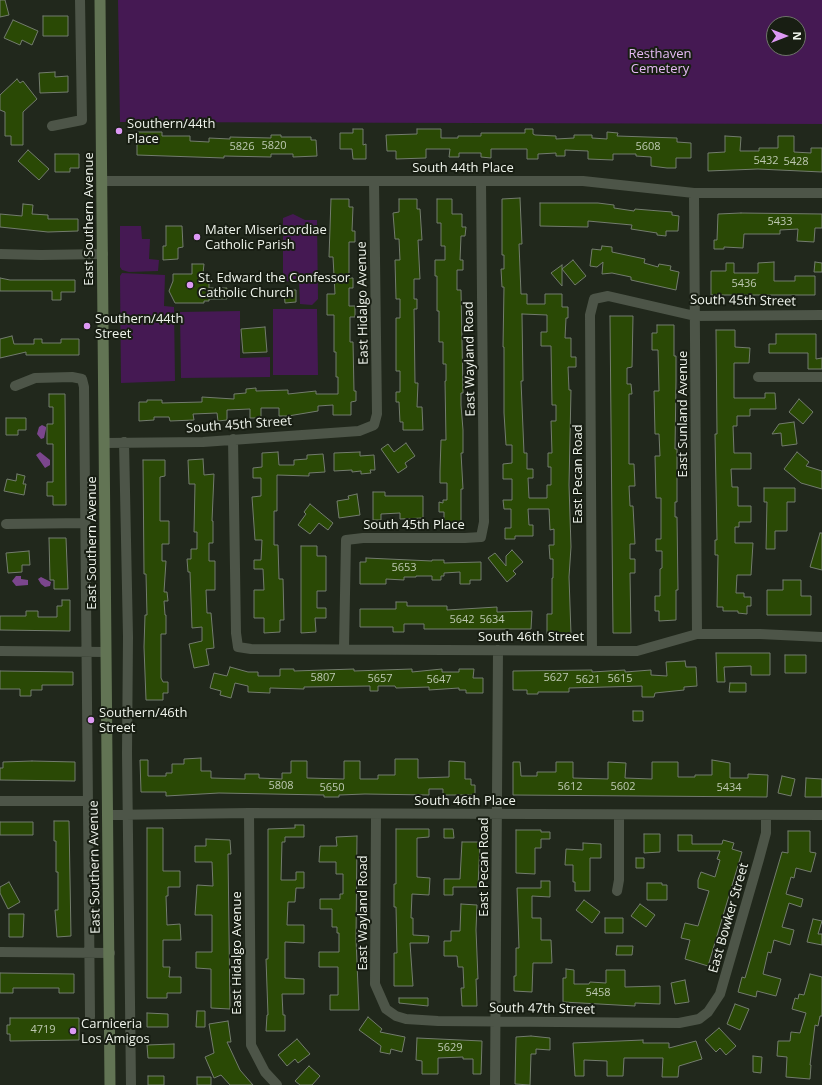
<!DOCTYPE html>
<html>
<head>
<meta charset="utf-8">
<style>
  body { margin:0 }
  #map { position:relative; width:822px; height:1085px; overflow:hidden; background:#21281c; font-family:"Open Sans",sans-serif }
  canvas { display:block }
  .north { position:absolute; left:766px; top:16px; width:40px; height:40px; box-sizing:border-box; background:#181e13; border:1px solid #6e7369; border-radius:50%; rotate:90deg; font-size:11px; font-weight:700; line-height:16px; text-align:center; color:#eef3eb }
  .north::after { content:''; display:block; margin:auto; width:14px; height:18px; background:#dd99f4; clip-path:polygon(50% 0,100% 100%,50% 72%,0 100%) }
</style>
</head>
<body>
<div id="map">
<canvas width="822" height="1085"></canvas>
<div class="north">N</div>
</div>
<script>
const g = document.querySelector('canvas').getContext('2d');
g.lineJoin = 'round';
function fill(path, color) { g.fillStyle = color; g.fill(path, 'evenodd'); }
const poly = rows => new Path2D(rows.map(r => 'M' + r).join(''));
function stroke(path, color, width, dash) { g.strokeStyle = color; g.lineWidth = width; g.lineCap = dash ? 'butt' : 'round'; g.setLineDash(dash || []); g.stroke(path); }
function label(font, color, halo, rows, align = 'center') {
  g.font = font + ' "Open Sans",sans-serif'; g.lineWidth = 4; g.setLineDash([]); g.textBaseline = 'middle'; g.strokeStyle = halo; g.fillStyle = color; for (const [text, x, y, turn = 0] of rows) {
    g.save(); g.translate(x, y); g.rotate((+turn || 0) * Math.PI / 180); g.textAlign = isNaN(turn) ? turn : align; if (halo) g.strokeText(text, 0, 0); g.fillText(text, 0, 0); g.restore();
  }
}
const green = poly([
  [118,0,822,0,822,124,120,122],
  [774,24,798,24,798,48,774,48],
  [293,214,305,220,317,220,318,299,312,305,300,304,299,282,283,281,283,218],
  [120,226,141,226,142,239,150,239,149,259,159,260,158,271,129,272,122,270,120,267],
  [122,273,165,275,164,306,174,307,175,381,121,383,120,276],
  [273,309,317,309,318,375,273,375],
  [240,311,240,358,270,357,270,377,181,378,180,312]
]);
const water = poly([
  [42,425,46,427,46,429,44,438,41,439,37,434,39,427],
  [40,452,50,460,50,465,45,468,36,455],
  [16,576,21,576,21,579,28,580,28,585,16,586,12,581],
  [41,577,51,582,50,586,45,587,41,584,38,579]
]);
const building = poly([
  [0,0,5,0,9,15,0,17,0,0],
  [43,16,68,16,68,36,43,36,43,16],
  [13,20,38,31,32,45,22,40,20,45,4,38,13,20],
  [55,72,55,77,68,76,68,92,40,93,39,73,55,72],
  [17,79,20,83,23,81,37,99,23,112,23,145,11,145,11,136,5,136,5,112,0,110,0,95,17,79],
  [353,129,363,129,363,145,366,144,366,159,353,159,352,149,340,149,340,133,353,133,353,129],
  [417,129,441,129,441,138,458,138,458,136,481,136,481,133,525,133,525,129,533,129,533,134,535,135,556,136,556,139,574,138,574,135,592,135,592,138,607,139,607,132,618,133,617,136,677,138,677,142,691,143,691,158,676,158,676,168,667,168,651,166,651,157,636,156,636,154,613,154,613,160,588,159,588,151,565,150,565,156,556,156,556,153,538,154,538,159,527,159,527,149,491,149,491,158,481,157,481,153,459,153,459,157,449,157,450,149,426,149,426,158,396,159,396,151,387,151,386,135,417,134,417,129],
  [137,132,162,132,162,136,190,136,190,141,209,142,209,138,230,139,230,137,271,138,271,135,281,135,281,137,311,137,311,140,316,140,317,156,293,157,293,154,271,154,271,157,224,156,224,158,137,155,137,132],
  [725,136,741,137,740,151,759,151,759,148,778,148,778,136,794,136,794,152,811,153,811,148,822,148,822,172,758,169,708,171,708,153,725,152,725,136],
  [28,150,49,169,39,180,18,161,28,150],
  [55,154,79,154,79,168,70,168,70,172,55,172,55,154],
  [520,198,522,244,519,244,521,294,527,294,527,304,545,304,545,294,562,294,562,307,568,307,568,318,566,318,565,338,571,338,571,357,576,357,576,367,568,367,569,390,571,390,569,485,571,547,569,577,571,634,547,634,547,614,552,614,552,578,553,578,553,559,550,559,549,545,554,545,554,529,550,530,549,509,528,509,529,525,533,525,533,536,515,536,515,539,505,539,505,528,511,528,511,509,504,509,503,500,512,500,512,479,503,479,503,464,512,463,512,445,506,445,504,413,504,347,503,347,504,287,502,287,501,269,504,269,504,255,502,255,502,199,520,198],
  [522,314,547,315,547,332,541,332,541,346,551,346,552,405,556,405,556,421,551,421,552,453,548,453,548,467,551,467,551,485,547,485,547,498,529,498,528,478,533,478,533,469,527,469,527,453,524,453,521,381,523,381,522,314],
  [331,199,349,199,349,207,353,207,352,231,355,231,355,242,349,242,349,278,353,278,353,288,349,288,349,306,355,306,355,317,350,317,350,342,353,342,354,391,356,391,356,401,351,402,351,415,333,415,333,405,318,406,318,411,288,416,279,416,279,408,261,408,261,418,250,418,250,409,227,410,227,420,218,421,217,413,193,414,194,420,170,421,169,417,154,417,154,420,139,421,139,402,147,402,147,400,162,400,162,403,202,402,202,397,234,399,234,394,246,393,246,389,256,388,256,391,288,390,288,394,316,391,316,394,338,394,338,377,336,377,336,352,334,352,334,315,327,315,327,294,335,294,333,257,329,257,331,199],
  [399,199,417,199,417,209,420,209,422,240,418,240,420,279,414,279,414,299,417,299,417,309,414,309,415,383,418,383,417,407,422,407,423,430,403,430,403,422,400,422,399,402,396,402,396,392,400,392,400,371,396,371,396,318,400,318,400,299,396,299,395,260,400,260,399,239,395,239,393,213,399,212,399,199],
  [437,199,452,199,452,214,462,214,462,227,466,227,465,236,461,236,460,260,463,260,463,270,457,270,457,290,461,290,463,393,461,393,461,405,463,430,463,453,461,453,463,489,461,489,461,523,444,524,444,512,439,512,439,502,443,503,443,500,447,500,447,483,440,483,440,471,441,440,446,440,445,381,446,381,446,364,443,364,443,342,439,342,439,311,437,311,437,276,435,276,435,260,445,260,445,246,441,246,441,223,437,223,437,199],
  [540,203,598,203,614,205,614,208,634,211,635,209,672,212,672,215,679,216,678,231,666,231,666,236,657,235,657,233,631,229,632,225,588,221,588,227,540,226,540,203],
  [23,204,33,205,32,214,48,215,48,219,78,219,78,231,48,232,0,227,0,214,22,216,23,204],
  [741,213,822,214,822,228,815,228,814,242,797,241,798,229,780,230,780,234,744,234,743,248,724,247,724,249,714,249,714,240,717,240,718,214,741,213],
  [166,226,182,226,183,247,178,248,178,259,163,260,163,246,166,246,166,226],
  [602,246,612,247,612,252,645,259,644,263,658,267,659,264,671,266,670,270,679,272,676,290,631,280,631,277,612,273,602,274,603,262,597,267,590,266,592,249,601,250,602,246],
  [573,260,586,276,575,285,562,269,573,260],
  [774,262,774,281,795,281,795,276,815,276,815,295,711,295,711,271,726,271,726,263,734,263,734,273,758,273,758,263,774,262],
  [815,262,822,263,822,272,814,272,815,262],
  [192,264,204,264,203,273,209,273,209,288,227,288,227,299,209,299,209,301,204,301,204,303,175,303,169,291,173,281,173,274,192,274,192,264],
  [562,265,562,286,551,273,562,265],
  [0,278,10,280,75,280,75,292,61,292,61,300,52,300,52,291,0,291,0,278],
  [284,290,296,290,296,302,285,303,284,290],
  [610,316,633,316,632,367,627,368,627,384,631,384,632,394,629,394,629,464,634,464,635,486,629,486,630,506,633,506,635,544,630,544,630,559,635,559,635,573,630,573,631,633,613,633,610,316],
  [657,325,674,325,674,356,676,356,676,381,675,449,677,449,677,502,675,502,675,517,677,517,678,590,676,590,676,620,659,621,659,611,655,611,655,596,660,596,660,569,662,568,662,551,656,551,656,539,661,539,661,498,656,498,655,456,660,456,659,434,655,434,654,391,659,391,658,350,652,350,652,333,657,333,657,325],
  [265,327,267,352,243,353,241,329,265,327],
  [716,330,735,330,735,347,750,348,749,363,734,363,734,398,765,398,765,393,775,393,776,409,750,409,750,416,737,416,737,426,733,426,734,453,751,453,751,469,731,469,732,487,738,487,738,506,751,506,751,522,739,522,739,527,735,527,735,543,753,543,751,575,737,575,736,593,744,593,744,597,751,597,751,606,747,606,747,614,738,613,738,611,723,611,723,607,717,607,718,555,715,555,715,540,717,540,715,434,717,434,716,330],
  [776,334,816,334,816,359,822,358,822,369,808,369,808,353,769,353,769,344,776,344,776,334],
  [12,336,14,344,34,344,34,339,42,339,42,343,61,343,61,339,79,339,79,355,26,355,26,352,0,358,0,339,12,336],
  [49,394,65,394,66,505,53,505,53,496,47,496,47,482,53,482,53,444,47,444,47,424,53,424,53,407,49,407,49,394],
  [799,399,813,412,803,424,789,412,799,399],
  [6,418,26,418,26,430,18,430,18,435,6,435,6,418],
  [794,422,797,444,782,446,781,433,772,434,779,424,794,422],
  [406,443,415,456,405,463,407,467,398,473,381,449,388,444,394,452,406,443],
  [278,452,279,465,294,465,294,460,307,459,307,455,323,454,325,472,309,473,309,476,277,475,277,511,274,511,274,545,278,545,279,579,283,579,284,620,280,620,280,632,264,633,264,618,254,618,254,590,264,590,263,569,254,569,254,560,261,560,262,540,255,540,252,497,261,496,261,478,253,478,253,468,262,467,262,453,278,452],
  [360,452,360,456,374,455,375,470,370,470,371,473,361,474,361,471,352,472,352,470,334,471,334,453,360,452],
  [797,452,809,462,806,466,822,471,822,489,801,483,784,469,797,452],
  [203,459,204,475,214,474,212,521,213,521,213,543,209,543,209,561,215,561,215,590,206,590,207,613,211,613,214,648,206,649,209,665,194,668,189,644,202,641,202,627,192,628,190,572,188,572,187,559,191,559,191,549,197,549,197,532,194,532,195,484,189,484,188,460,203,459],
  [143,460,165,460,165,476,160,477,160,521,169,521,169,544,162,544,162,561,166,561,164,592,167,592,168,601,164,601,165,615,166,615,166,634,161,634,161,678,163,682,168,682,168,693,163,693,163,700,146,700,144,647,145,615,147,615,146,574,144,574,143,460],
  [17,474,25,476,23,484,26,484,24,495,4,491,7,479,16,481,17,474],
  [764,488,795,488,795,502,787,502,787,531,775,531,775,549,766,549,767,502,764,502,764,488],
  [373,492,385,492,385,496,423,496,423,518,400,519,400,513,381,514,381,520,373,520,373,492],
  [357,494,360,515,339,518,337,501,349,499,348,496,357,494],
  [310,504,333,523,328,530,319,523,310,534,298,525,306,514,304,512,310,504],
  [820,533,822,533,822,570,810,567,820,533],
  [49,538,66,538,68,589,54,589,54,580,50,580,49,538],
  [301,546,317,546,317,556,326,556,326,591,317,591,317,608,326,608,326,618,315,618,316,632,301,633,301,546],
  [512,550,523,562,513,571,516,574,507,582,488,558,495,553,506,566,506,556,512,550],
  [29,551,30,565,22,565,22,572,8,573,6,553,29,551],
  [366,558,432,561,432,560,444,560,444,563,481,562,481,580,470,580,470,584,460,584,460,572,444,573,444,576,441,576,441,580,432,580,432,576,416,576,416,577,404,577,404,580,386,579,386,584,360,584,360,562,366,562,366,558],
  [783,580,801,580,801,596,811,596,811,615,767,615,767,590,783,590,783,580],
  [62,600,70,600,70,631,0,630,0,616,26,616,26,611,38,611,38,617,57,617,57,606,62,606,62,600],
  [396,602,407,602,407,606,447,606,447,610,497,607,497,612,532,611,531,629,424,629,424,624,404,624,404,632,393,632,393,627,360,627,360,609,396,609,396,602],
  [716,653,770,653,770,675,751,675,751,666,724,667,725,682,717,682,716,653],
  [785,655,806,655,806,673,785,673,785,655],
  [685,661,686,667,696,667,697,686,684,687,684,690,655,693,654,697,642,697,642,686,569,688,569,692,538,692,538,694,527,694,527,690,513,690,513,671,592,670,592,672,625,670,625,672,651,670,651,675,667,676,666,662,685,661],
  [230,667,248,672,258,672,258,676,280,676,280,669,294,669,294,671,354,669,354,671,412,669,412,672,442,669,442,672,459,672,459,669,474,669,473,678,483,678,483,693,466,693,466,690,459,690,459,688,429,690,429,687,396,688,395,686,378,686,378,691,370,691,370,686,304,687,304,689,270,688,270,693,248,692,248,686,235,683,231,698,220,695,221,691,210,688,214,673,227,676,230,667],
  [0,671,73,672,73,685,42,685,42,690,31,690,31,696,20,696,20,689,0,689,0,671],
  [730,683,746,683,746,692,729,692,730,683],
  [633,711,643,711,643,721,633,721,633,711],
  [201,758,201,771,211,771,211,778,245,779,245,774,259,774,259,778,282,779,282,773,291,773,291,761,307,761,307,778,344,779,344,761,360,761,360,779,378,779,378,775,395,775,395,759,418,759,418,778,449,777,449,761,465,762,465,779,471,779,471,785,475,785,475,795,443,795,443,789,429,789,429,795,365,794,339,795,339,797,324,797,324,795,219,793,166,796,166,792,141,792,140,760,148,760,148,776,166,776,166,773,172,773,172,764,184,764,184,759,201,758],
  [712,760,730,763,730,778,748,778,748,774,768,775,767,797,513,795,513,762,520,762,521,776,537,776,537,772,556,772,556,762,573,762,573,778,608,779,608,762,626,763,625,778,652,779,652,762,678,762,678,777,695,777,695,775,712,775,712,760],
  [32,761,75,762,75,781,0,780,0,768,3,768,3,762,32,761],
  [782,776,795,779,791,796,778,793,782,776],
  [806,778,822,779,822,797,805,797,806,778],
  [54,821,69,821,71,936,57,937,55,910,58,910,58,872,56,872,56,841,54,841,54,821],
  [0,822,33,822,33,835,0,835,0,822],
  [295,825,304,825,304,837,285,837,285,842,282,842,281,880,296,880,296,872,304,872,304,888,296,888,295,902,288,902,287,925,304,925,304,943,285,942,285,978,304,979,304,994,282,994,283,1015,285,1015,285,1031,266,1031,267,1015,268,1015,266,959,268,959,268,829,295,828,295,825],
  [147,828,163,828,163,871,180,871,180,887,168,887,168,896,166,896,167,925,180,924,181,940,163,940,163,967,170,967,169,977,181,977,181,993,167,993,167,998,147,998,147,828],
  [396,829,429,829,429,837,417,838,417,877,430,878,429,895,412,894,411,918,413,918,413,935,429,936,428,943,410,943,413,986,394,986,394,953,397,953,396,907,394,907,394,884,396,884,396,829],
  [444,829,453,829,454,838,444,838,444,829],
  [516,830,541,830,541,832,550,832,550,839,541,839,541,848,535,848,535,874,516,873,516,830],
  [788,831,810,831,810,852,816,853,811,872,796,868,794,878,791,877,786,894,803,899,801,907,789,903,782,927,794,930,790,945,774,940,771,953,768,952,763,974,781,979,776,996,757,991,756,997,738,992,742,977,745,978,782,852,788,853,788,831],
  [644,834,660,834,660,852,644,853,644,834],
  [678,835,692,835,692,844,722,844,723,840,734,843,732,849,742,852,708,966,685,959,690,940,681,938,685,923,698,926,709,891,698,888,698,880,701,872,715,877,720,860,717,859,720,851,678,851,678,835],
  [357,836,356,939,359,1010,330,1010,330,995,338,995,338,967,319,967,319,952,339,952,339,933,337,933,337,927,332,927,332,909,320,909,320,899,340,899,340,894,343,894,343,874,336,874,336,862,319,862,320,846,337,846,336,837,357,836],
  [206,839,230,840,231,854,228,854,230,1009,211,1008,211,969,196,968,196,952,212,952,212,915,195,915,197,885,213,886,212,862,195,862,195,846,206,846,206,839],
  [462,842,480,842,478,887,453,887,453,895,444,895,444,879,460,879,462,842],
  [583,843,601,844,601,858,590,858,590,891,575,891,575,882,573,882,573,865,565,865,566,849,583,850,583,843],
  [636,858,644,858,644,868,636,868,636,858],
  [541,881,550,881,550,897,532,896,532,918,541,918,541,940,551,940,552,963,533,963,532,992,514,991,514,976,516,976,516,948,519,948,517,888,541,888,541,881],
  [9,882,20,902,8,909,0,893,0,887,9,882],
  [647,883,662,883,662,885,667,885,667,900,647,900,647,883],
  [584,900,600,912,592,923,576,910,584,900],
  [461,904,477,905,476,930,478,979,476,979,477,1006,462,1006,461,988,464,988,463,967,458,967,457,956,444,956,444,941,451,941,451,931,460,931,461,904],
  [640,904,655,915,646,927,631,916,640,904],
  [9,914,24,914,23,937,9,937,9,914],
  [605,918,623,918,623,933,605,933,605,918],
  [813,919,822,921,818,934,822,934,822,945,807,942,813,919],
  [617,946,633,946,632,955,616,955,617,946],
  [566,969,574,970,574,984,589,984,590,982,606,983,606,970,625,970,625,987,660,986,660,1004,635,1003,635,1006,563,1002,563,978,566,978,566,969],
  [0,973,74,974,74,993,59,993,59,988,13,988,13,993,0,993,0,973],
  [810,974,822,977,822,1016,820,1016,818,1026,815,1025,810,1065,811,1065,810,1079,786,1077,787,1057,777,1056,778,1041,790,1041,791,1032,800,1033,806,1013,792,1009,795,998,798,999,799,994,804,995,810,974],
  [685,980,689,1002,675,1004,671,983,685,980],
  [399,998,428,998,428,1006,399,1003,399,998],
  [735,1004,749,1009,740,1030,727,1024,735,1004],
  [197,1011,205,1011,205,1027,196,1027,197,1011],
  [147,1013,168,1014,168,1027,147,1027,147,1013],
  [368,1017,382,1029,380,1032,405,1037,402,1052,391,1049,390,1054,380,1052,381,1046,359,1030,368,1017],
  [10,1018,79,1018,79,1040,10,1041,10,1034,7,1034,7,1025,10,1025,10,1018],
  [228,1021,231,1042,227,1042,240,1070,253,1085,230,1085,221,1075,214,1078,205,1057,214,1053,209,1024,228,1021],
  [719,1028,736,1046,726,1055,720,1048,716,1052,705,1040,719,1028],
  [531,1036,550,1038,550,1050,536,1049,536,1054,531,1054,530,1085,515,1084,516,1037,531,1036],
  [417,1038,482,1041,481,1074,473,1074,473,1059,463,1059,463,1057,438,1058,438,1074,422,1074,422,1061,416,1060,417,1038],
  [297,1039,310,1054,298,1063,295,1059,287,1066,278,1055,297,1039],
  [643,1040,643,1043,669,1043,669,1048,696,1041,702,1059,679,1066,678,1077,662,1077,663,1058,624,1058,623,1076,607,1076,607,1061,584,1060,584,1076,575,1076,573,1043,643,1040],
  [174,1044,174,1058,148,1058,147,1045,174,1044],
  [753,1056,762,1057,761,1073,753,1072,753,1056],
  [309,1066,320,1076,312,1085,300,1085,295,1081,309,1066],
  [148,1076,164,1076,164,1085,148,1085,148,1076],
  [197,1077,211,1077,211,1085,197,1085,197,1077]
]);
const minor = poly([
  [52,126,82,120,80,0],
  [102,181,583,181,694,193,822,193],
  [694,193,697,634],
  [0,254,41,255,103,254],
  [758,377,822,377],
  [15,386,35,378,72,377,82,379,84,387,90,1017],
  [233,439,236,633,238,647,251,649,637,651,697,634,760,634,822,637],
  [124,442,128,637,127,753,131,1085],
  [105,443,203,442,359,431,374,425,377,414,374,181],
  [6,524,85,523],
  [344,649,346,540,363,538,465,538,481,537,484,522,481,181],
  [592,650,590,315,594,299,608,296,695,316,822,315],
  [0,651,106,652],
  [0,801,87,801],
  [249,813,251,1045,265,1072,277,1085],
  [376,814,375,984,386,1009,396,1016,406,1019,438,1021,679,1023,699,1019,708,1012,720,994,759,859,766,833,766,816],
  [108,815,249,813,822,815],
  [617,891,619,880,619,815],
  [0,952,110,953],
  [495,1085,498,650]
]);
const secondary = poly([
  [100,0,110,1085]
]);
const markers = [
  [119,131,4,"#dd99f4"],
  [197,237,4,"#dd99f4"],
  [190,285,4,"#dd99f4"],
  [87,326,4,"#dd99f4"],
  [91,720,4,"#dd99f4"],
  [73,1031,4,"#dd99f4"]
];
const numberNames = [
  ["5820",274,146],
  ["5826",242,147],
  ["5608",648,147],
  ["5432",766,161],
  ["5428",796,162],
  ["5433",780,222],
  ["5436",744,284],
  ["5653",404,568],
  ["5642",462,620],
  ["5634",492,620],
  ["5807",323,678],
  ["5627",556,678],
  ["5657",380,679],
  ["5615",620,679],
  ["5647",439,680],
  ["5621",588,680],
  ["5808",281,786],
  ["5612",570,787],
  ["5602",623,787],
  ["5650",332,788],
  ["5434",729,788],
  ["5458",598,993],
  ["4719",43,1030],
  ["5629",450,1048]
];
const parkNames = [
  ["Resthaven",660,54],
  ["Cemetery",660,69]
];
const poiNames = [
  ["Southern/44th",127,124],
  ["Place",127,139],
  ["Mater Misericordiae",205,230],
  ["Catholic Parish",205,245],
  ["St. Edward the Confessor",198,278],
  ["Catholic Church",198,293],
  ["Southern/44th",95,319],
  ["Street",95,334],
  ["Southern/46th",99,713],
  ["Street",99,728],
  ["Carniceria",81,1024],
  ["Los Amigos",81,1039]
];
const streetNames = [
  ["South 44th Place",463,168],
  ["East Southern Avenue",89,219,-90],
  ["South 45th Street",743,301,1],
  ["East Hidalgo Avenue",363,303,-91],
  ["East Wayland Road",470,359,-91],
  ["East Sunland Avenue",683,414,-90],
  ["South 45th Street",239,425,-4],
  ["East Pecan Road",578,474,-90],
  ["South 45th Place",414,525],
  ["East Southern Avenue",92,543,-90],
  ["South 46th Street",531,637],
  ["South 46th Place",465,801],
  ["East Southern Avenue",95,867,-91],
  ["East Pecan Road",484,867,-90],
  ["East Wayland Road",363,913,-90],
  ["East Bowker Street",729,918,-74],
  ["East Hidalgo Avenue",237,953,-90],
  ["South 47th Street",542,1009,1]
];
fill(green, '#451953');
fill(water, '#7b468d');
fill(building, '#2a4905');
stroke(building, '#737c6e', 1);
stroke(minor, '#4d5548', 10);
stroke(secondary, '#627454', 11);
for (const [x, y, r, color] of markers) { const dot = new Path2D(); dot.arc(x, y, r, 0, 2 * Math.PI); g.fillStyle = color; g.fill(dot); stroke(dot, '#181e13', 1.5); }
label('11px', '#bdc8b2', null, numberNames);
label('13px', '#e5baf4', '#181e13', parkNames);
label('13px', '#eef3eb', '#181e13', poiNames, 'left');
label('13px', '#eef3eb', '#181e13', streetNames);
</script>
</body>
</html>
